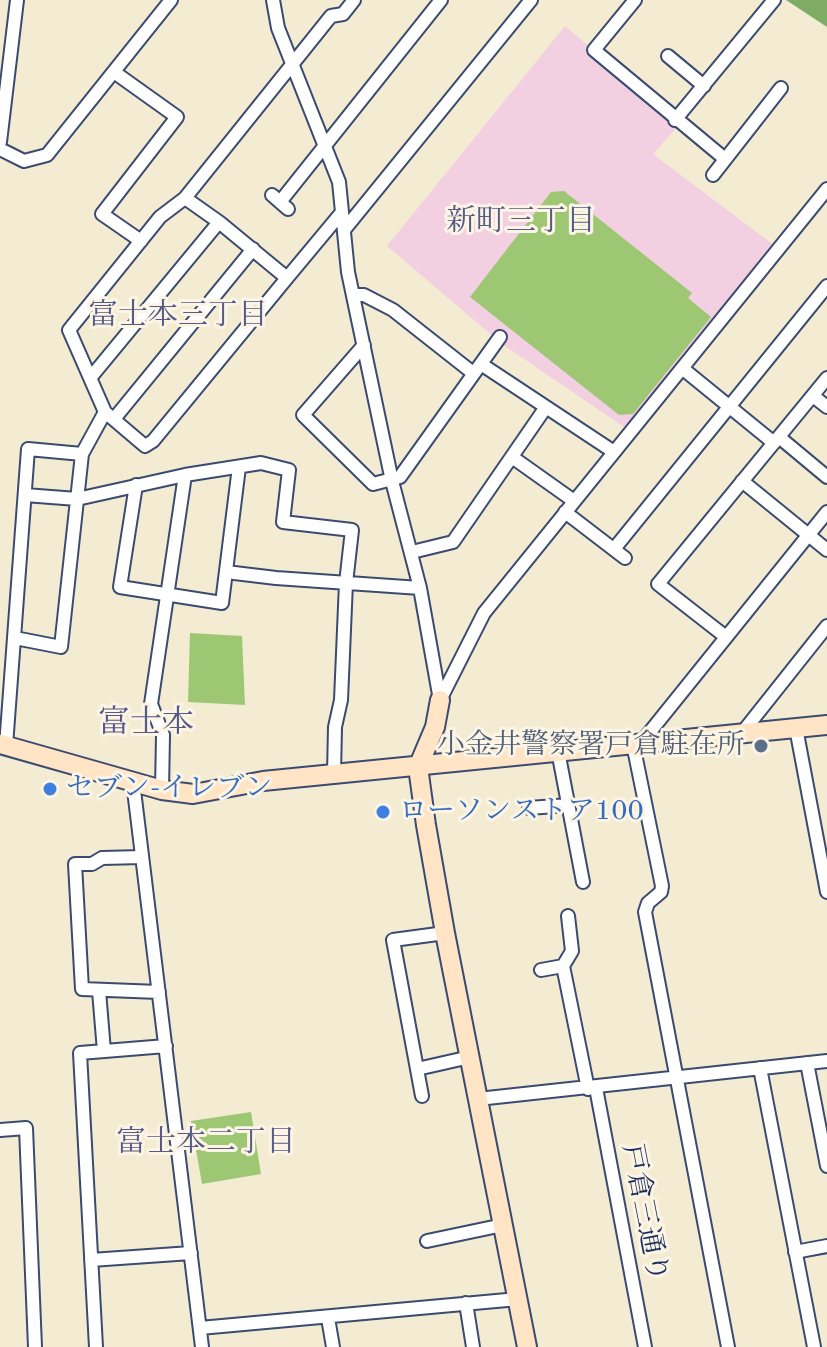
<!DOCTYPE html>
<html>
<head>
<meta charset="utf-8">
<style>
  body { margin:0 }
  canvas { display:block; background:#f3ecd3 }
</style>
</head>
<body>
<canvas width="827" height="1347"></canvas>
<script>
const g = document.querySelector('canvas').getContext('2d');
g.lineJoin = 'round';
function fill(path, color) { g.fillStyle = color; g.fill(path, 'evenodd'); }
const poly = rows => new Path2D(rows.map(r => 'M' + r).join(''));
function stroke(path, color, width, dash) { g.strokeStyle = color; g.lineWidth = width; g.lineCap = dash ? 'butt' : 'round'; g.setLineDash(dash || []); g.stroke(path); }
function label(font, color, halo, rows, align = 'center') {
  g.font = font + ' "Old Standard TT","Noto Serif JP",serif'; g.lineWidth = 6; g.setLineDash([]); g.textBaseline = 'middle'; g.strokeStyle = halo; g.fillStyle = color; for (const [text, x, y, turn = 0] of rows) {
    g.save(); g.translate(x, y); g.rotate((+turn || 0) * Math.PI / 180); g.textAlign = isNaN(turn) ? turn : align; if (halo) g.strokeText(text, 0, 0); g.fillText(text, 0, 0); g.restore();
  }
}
const built = poly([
  [565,26,680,124,653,154,775,246,627,429,502,344,387,246]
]);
const green = poly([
  [564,191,692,293,688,298,711,317,633,414,619,415,470,297,551,192],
  [190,633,242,636,245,705,188,702],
  [251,1112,261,1174,202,1184,191,1121]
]);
const forest = poly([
  [786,0,827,0,827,27]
]);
const street = poly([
  [273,0,278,28,339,182,348,272,392,481,420,588,440,700],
  [635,0,594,50,725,159],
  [668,56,704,86],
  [114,72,177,117,102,214,141,241],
  [675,120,774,0],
  [0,142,17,0],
  [0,149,24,161,47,155,171,0],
  [713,175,781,88],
  [272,195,288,209],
  [185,198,219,222,287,278,342,212],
  [280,202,441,0],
  [344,230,531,0],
  [287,278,153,441,145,446,105,412,69,330,160,217,185,198,331,16,343,14,354,0],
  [353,295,364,295,393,310,473,373],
  [364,345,303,415,373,484,400,477,500,337],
  [481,364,614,452],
  [682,368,774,443],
  [91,377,219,222],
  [813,396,827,407],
  [114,419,253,249],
  [779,437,827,477],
  [512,457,574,501],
  [742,481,827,550],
  [136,485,120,587,222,603,239,467],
  [25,495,77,499,185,475,261,463,289,470,283,522,352,530,346,583,341,700,335,727,334,774],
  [565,512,625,558],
  [614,549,827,286],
  [412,552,453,542,546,407],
  [226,572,276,578,420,588],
  [726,637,658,584,827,378],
  [15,638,61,647,82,454,105,412],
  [440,700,484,613,827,189],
  [796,728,827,892],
  [742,733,827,626],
  [641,743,827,512],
  [633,744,662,886,661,892,648,903,645,912,728,1347],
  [6,746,28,449,82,454],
  [558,751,583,882],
  [133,782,202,1347],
  [162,790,163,735,151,704,185,475],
  [529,808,569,805],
  [142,857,102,858,92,864,75,864,82,989,159,992],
  [568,916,572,951,563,966,588,1089],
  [541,970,563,966],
  [99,991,104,1051],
  [807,1063,827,1166],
  [760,1068,814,1347],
  [417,1069,470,1057],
  [596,1088,645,1347],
  [422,1096,393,940,445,933],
  [478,1099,827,1061],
  [0,1130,26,1128,35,1347],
  [427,1241,503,1225],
  [795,1252,827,1246],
  [91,1260,191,1253],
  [466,1303,473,1347],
  [328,1318,333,1347],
  [200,1328,518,1299],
  [96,1347,80,1053,166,1046]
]);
const secondary = poly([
  [440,700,435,727,418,767,426,825,445,933,527,1347],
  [0,744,162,790,193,794,263,781,827,725]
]);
const markers = [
  [761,746,8,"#5c6f8a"],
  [50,789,8,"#3f7fe0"],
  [383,812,8,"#3f7fe0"]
];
const serviceNames = [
  ["小金井警察署戸倉駐在所",745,746]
];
const shopNames = [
  ["セブン-イレブン",66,789],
  ["ローソンストア100",399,812]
];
const streetNames = [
  ["戸倉三通り",644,1213,79]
];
const neighbourhoodNames = [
  ["新町三丁目",521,222],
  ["富士本三丁目",178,316],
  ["富士本二丁目",206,1143]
];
const quarterNames = [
  ["富士本",146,724]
];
fill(built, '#f2cfe1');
fill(green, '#9ec773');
fill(forest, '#7eac65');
stroke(street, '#3b4b70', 16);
stroke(secondary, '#3b4b70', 22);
stroke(street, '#fff', 12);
stroke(secondary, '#ffe4c6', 18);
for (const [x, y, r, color] of markers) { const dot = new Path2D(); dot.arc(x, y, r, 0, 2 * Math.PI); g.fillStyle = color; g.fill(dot); stroke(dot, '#fcf5e5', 3); }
label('28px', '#4e5e75', '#fcf5e5', serviceNames, 'right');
label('28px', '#366cbe', '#fcf5e5', shopNames, 'left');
label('28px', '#1b2f5e', '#fcf5e5', streetNames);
label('30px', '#565a87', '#fcf5e5', neighbourhoodNames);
label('32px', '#565a87', '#fcf5e5', quarterNames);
</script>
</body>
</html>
